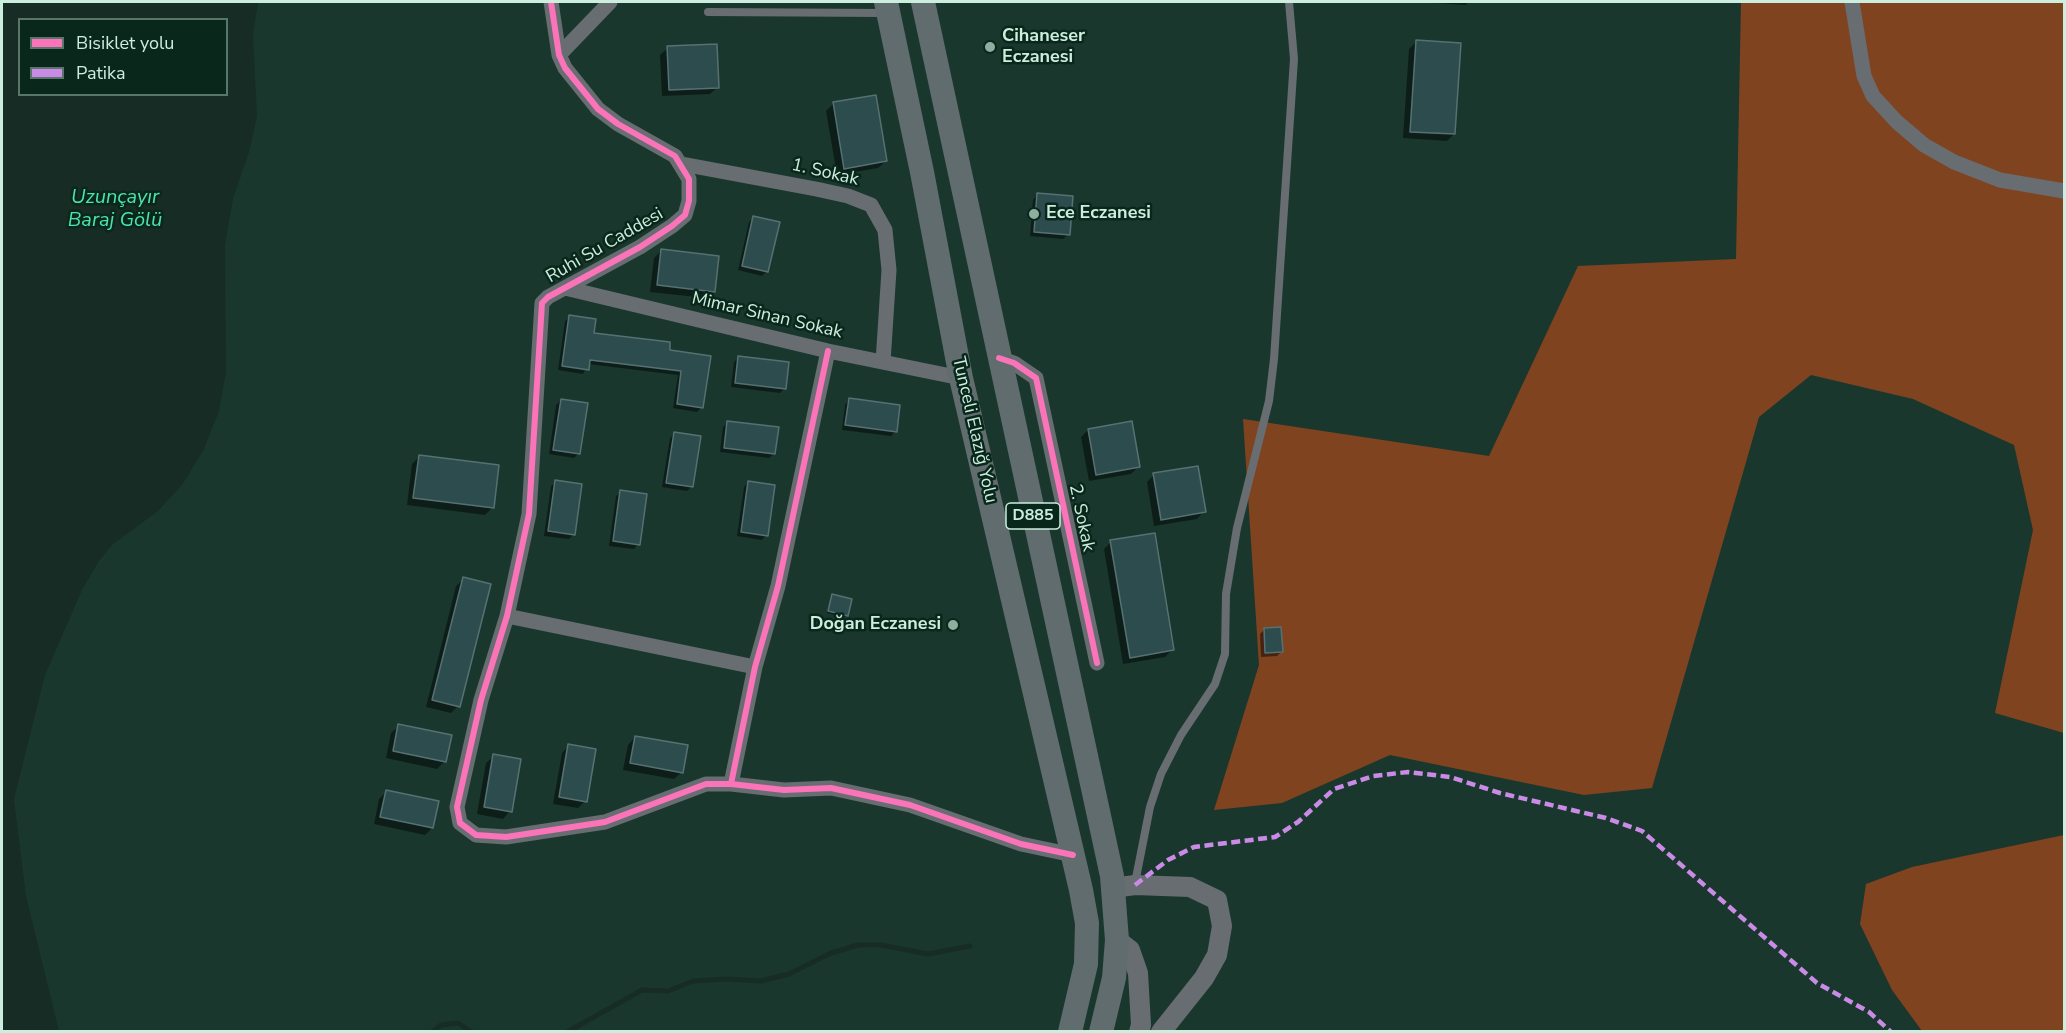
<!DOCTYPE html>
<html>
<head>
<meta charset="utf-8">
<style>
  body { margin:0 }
  #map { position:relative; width:2066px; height:1033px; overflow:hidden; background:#1a372e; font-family:"Nunito Sans",sans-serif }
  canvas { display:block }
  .frame { position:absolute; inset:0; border:3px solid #cceede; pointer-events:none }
  .legend { position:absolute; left:18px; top:18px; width:210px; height:78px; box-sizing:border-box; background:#0a271c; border:2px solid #58776a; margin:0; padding:8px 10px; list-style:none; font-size:18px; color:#cceede }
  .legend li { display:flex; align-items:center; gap:12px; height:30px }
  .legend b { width:30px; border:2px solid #58776a }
</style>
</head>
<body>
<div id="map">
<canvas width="2066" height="1033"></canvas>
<div class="frame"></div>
<ul class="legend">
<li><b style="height:8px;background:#fb73b8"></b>Bisiklet yolu</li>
<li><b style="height:8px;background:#ca8be6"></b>Patika</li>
</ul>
</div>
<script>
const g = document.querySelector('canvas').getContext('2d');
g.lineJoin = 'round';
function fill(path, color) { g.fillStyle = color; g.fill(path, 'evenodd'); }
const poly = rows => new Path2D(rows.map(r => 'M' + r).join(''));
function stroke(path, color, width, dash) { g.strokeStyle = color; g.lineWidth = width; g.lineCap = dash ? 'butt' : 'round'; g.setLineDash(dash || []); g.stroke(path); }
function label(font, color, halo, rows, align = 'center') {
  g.font = font + ' "Nunito Sans",sans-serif'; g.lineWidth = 5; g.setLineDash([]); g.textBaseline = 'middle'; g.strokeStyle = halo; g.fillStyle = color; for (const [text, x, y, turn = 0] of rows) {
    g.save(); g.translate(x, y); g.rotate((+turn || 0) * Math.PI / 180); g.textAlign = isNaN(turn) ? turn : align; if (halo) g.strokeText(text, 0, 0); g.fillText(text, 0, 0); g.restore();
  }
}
const green = poly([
  [1741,2,2064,2,2064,733,1995,713,2033,530,2014,445,1913,399,1811,375,1759,417,1652,788,1584,795,1390,755,1282,803,1214,810,1259,665,1243,419,1489,456,1578,266,1736,259],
  [2064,835,2064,1031,1922,1031,1892,990,1860,924,1866,884,1912,867]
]);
const water = poly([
  [2,2,258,2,253,35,257,116,250,149,233,199,225,245,226,372,219,411,203,451,182,485,158,511,112,545,99,561,82,590,45,675,14,799,26,896,59,1031,2,1031],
  [20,20,226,20,226,94,20,94]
]);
const shadow = poly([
  [1422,2,1469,2,1465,5],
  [1416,42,1454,134,1447,141,1403,138,1409,49],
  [668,48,718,87,710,94,662,96,660,55],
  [834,103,886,161,878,168,837,175,826,111],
  [1037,195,1068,235,1063,239,1030,236,1033,200],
  [754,217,767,271,762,276,738,270,749,222],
  [661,251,714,291,706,298,650,292,654,258],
  [570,317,592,334,668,352,709,357,702,407,697,412,673,408,678,375,588,364,583,374,558,370,565,321],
  [739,357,785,388,780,393,731,387,734,362],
  [561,400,579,453,574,458,549,454,556,405],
  [849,400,896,431,891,436,842,430,845,405],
  [728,422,774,454,769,458,720,452,723,427],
  [1088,430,1138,467,1131,474,1089,481,1081,437],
  [674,434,692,486,687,491,662,487,670,438],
  [419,457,492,508,485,515,407,505,412,464],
  [1154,475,1204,511,1197,519,1154,526,1147,482],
  [556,482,573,535,569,539,544,536,551,486],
  [748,482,766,535,762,540,737,536,744,487],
  [621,492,638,544,634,549,609,546,616,496],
  [1111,542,1172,650,1165,657,1123,664,1104,549],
  [464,579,458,706,451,713,426,707,456,586],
  [833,596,847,615,845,617,827,613],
  [1264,630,1282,651,1277,656,1261,657,1260,634],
  [399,726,450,736,444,762,437,769,386,758,391,733],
  [635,737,682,772,674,779,623,770,628,745],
  [569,745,585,801,578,808,553,804,562,753],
  [494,756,510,811,503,819,477,814,486,763],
  [387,791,432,828,425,835,374,824,379,799]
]);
const stream = poly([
  [432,1032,441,1025,458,1023,472,1032],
  [567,1032,642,990,668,991,693,981,727,979,761,981,789,974,831,953,858,945,881,945,928,954,970,946]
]);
const building = poly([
  [1416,40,1461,43,1455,134,1410,132,1416,40],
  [717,44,719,88,669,90,667,46,717,44],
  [876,95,887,161,844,169,833,102,876,95],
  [1037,193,1073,196,1070,235,1034,232,1037,193],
  [753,216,780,222,768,272,742,266,753,216],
  [661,249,719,256,715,292,657,285,661,249],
  [569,315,596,319,594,333,670,342,670,350,711,356,703,408,677,404,681,371,590,360,589,370,562,366,569,315],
  [738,356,789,362,786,389,735,383,738,356],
  [849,398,900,405,897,432,845,425,849,398],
  [561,399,588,403,580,454,553,450,561,399],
  [727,421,779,427,775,454,724,448,727,421],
  [1132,421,1140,467,1096,475,1088,429,1132,421],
  [674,432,701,436,693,487,666,483,674,432],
  [419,455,499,465,494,508,413,498,419,455],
  [1198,466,1206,512,1161,520,1153,473,1198,466],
  [555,480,582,484,575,535,548,531,555,480],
  [748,481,775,485,768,536,741,532,748,481],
  [620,490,647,494,640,545,613,541,620,490],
  [1155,533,1174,650,1130,658,1110,540,1155,533],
  [463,577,491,584,460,707,432,700,463,577],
  [832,594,852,599,848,616,828,611,832,594],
  [1281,627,1283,652,1265,653,1264,628,1281,627],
  [398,724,452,735,446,762,393,751,398,724],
  [635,736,688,745,683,773,630,763,635,736],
  [568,744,596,749,587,802,559,797,568,744],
  [493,754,521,759,512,812,484,807,493,754],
  [386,790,439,801,433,828,380,817,386,790]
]);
const service = poly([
  [708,12,884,13],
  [1135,883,1150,807,1161,774,1181,735,1215,684,1225,654,1226,594,1237,528,1269,401,1274,359,1294,59,1289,2]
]);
const minor = poly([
  [551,2,559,55,565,68,598,109,618,124,675,156,689,179,689,201,685,215,672,226,640,247,548,297,542,303,529,514,507,616,481,700,457,807,460,823,476,835,506,837,605,822,706,784,731,784,784,790,831,788,910,805,1021,844,1073,855],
  [1852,2,1864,76,1873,96,1897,122,1924,145,1954,162,2000,180,2064,191],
  [559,55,610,2],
  [682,164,816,189,848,196,871,205,885,230,889,270,883,362],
  [565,288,828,351,961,378],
  [999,358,1014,363,1036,378,1097,663],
  [507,616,755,667],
  [731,784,755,667,778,586,828,351]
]);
const tertiary = poly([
  [1113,888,1135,885,1190,887,1217,900,1222,926,1217,955,1204,978,1161,1032],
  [1117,940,1130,950,1138,973,1141,1025,1139,1032]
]);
const primary = poly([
  [886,2,922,172,961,378,1081,890,1087,923,1086,964,1070,1032],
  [923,2,1112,876,1117,940,1114,978,1101,1032]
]);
const quiet = poly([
  [1135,885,1168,860,1194,847,1275,837,1298,822,1334,789,1373,776,1408,772,1450,777,1500,793,1606,818,1642,831,1817,983,1869,1012,1891,1032]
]);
const cycleway = poly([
  [551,2,559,55,565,68,598,109,618,124,675,156,689,179,689,201,685,215,672,226,640,247,548,297,542,303,529,514,507,616,481,700,457,807,460,823,476,835,506,837,605,822,706,784,731,784,784,790,831,788,910,805,1021,844,1073,855],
  [999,358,1014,363,1036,378,1097,663],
  [731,784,755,667,778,586,828,351]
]);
const markers = [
  [990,47,6,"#8eaea0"],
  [1034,214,6,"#8eaea0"],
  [953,625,6,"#8eaea0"]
];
const shields = [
  [1033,516,54]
];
const shieldNames = [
  ["D885",1033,516]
];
const poiNames = [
  ["Cihaneser",1002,37],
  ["Eczanesi",1002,58],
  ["Ece Eczanesi",1046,214],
  ["Doğan Eczanesi",941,625,"right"]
];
const streetNames = [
  ["1. Sokak",825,173,13],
  ["Ruhi Su Caddesi",605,246,-30],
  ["Mimar Sinan Sokak",767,316,13],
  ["Tunceli Elazığ Yolu",974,430,77],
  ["2. Sokak",1081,518,78]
];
const waterNames = [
  ["Uzunçayır",115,198],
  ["Baraj Gölü",115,221]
];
fill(green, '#804320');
fill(water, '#172c24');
fill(shadow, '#0007');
stroke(stream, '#172c24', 5);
fill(building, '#2d4c4d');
stroke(building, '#577173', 1.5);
stroke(service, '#686d72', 8);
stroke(minor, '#686d72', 15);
stroke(tertiary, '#686d72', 20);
stroke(primary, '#616c6f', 24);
stroke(quiet, '#ca8be6', 4.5, [9, 4.5]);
stroke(cycleway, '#fb73b8', 6);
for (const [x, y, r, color] of markers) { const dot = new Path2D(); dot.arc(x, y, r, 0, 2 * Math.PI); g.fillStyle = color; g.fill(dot); stroke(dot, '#0a271c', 2); }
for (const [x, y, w] of shields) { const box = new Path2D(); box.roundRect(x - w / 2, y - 13, w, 26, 4.5); g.fillStyle = '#0a271c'; g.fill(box); stroke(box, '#cceede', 1.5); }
label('bold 16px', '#cceede', null, shieldNames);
label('bold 18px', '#cceede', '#0a271c', poiNames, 'left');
label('18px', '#cceede', '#0a271c', streetNames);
label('italic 20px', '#4ee2ae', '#0a271c', waterNames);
</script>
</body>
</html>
